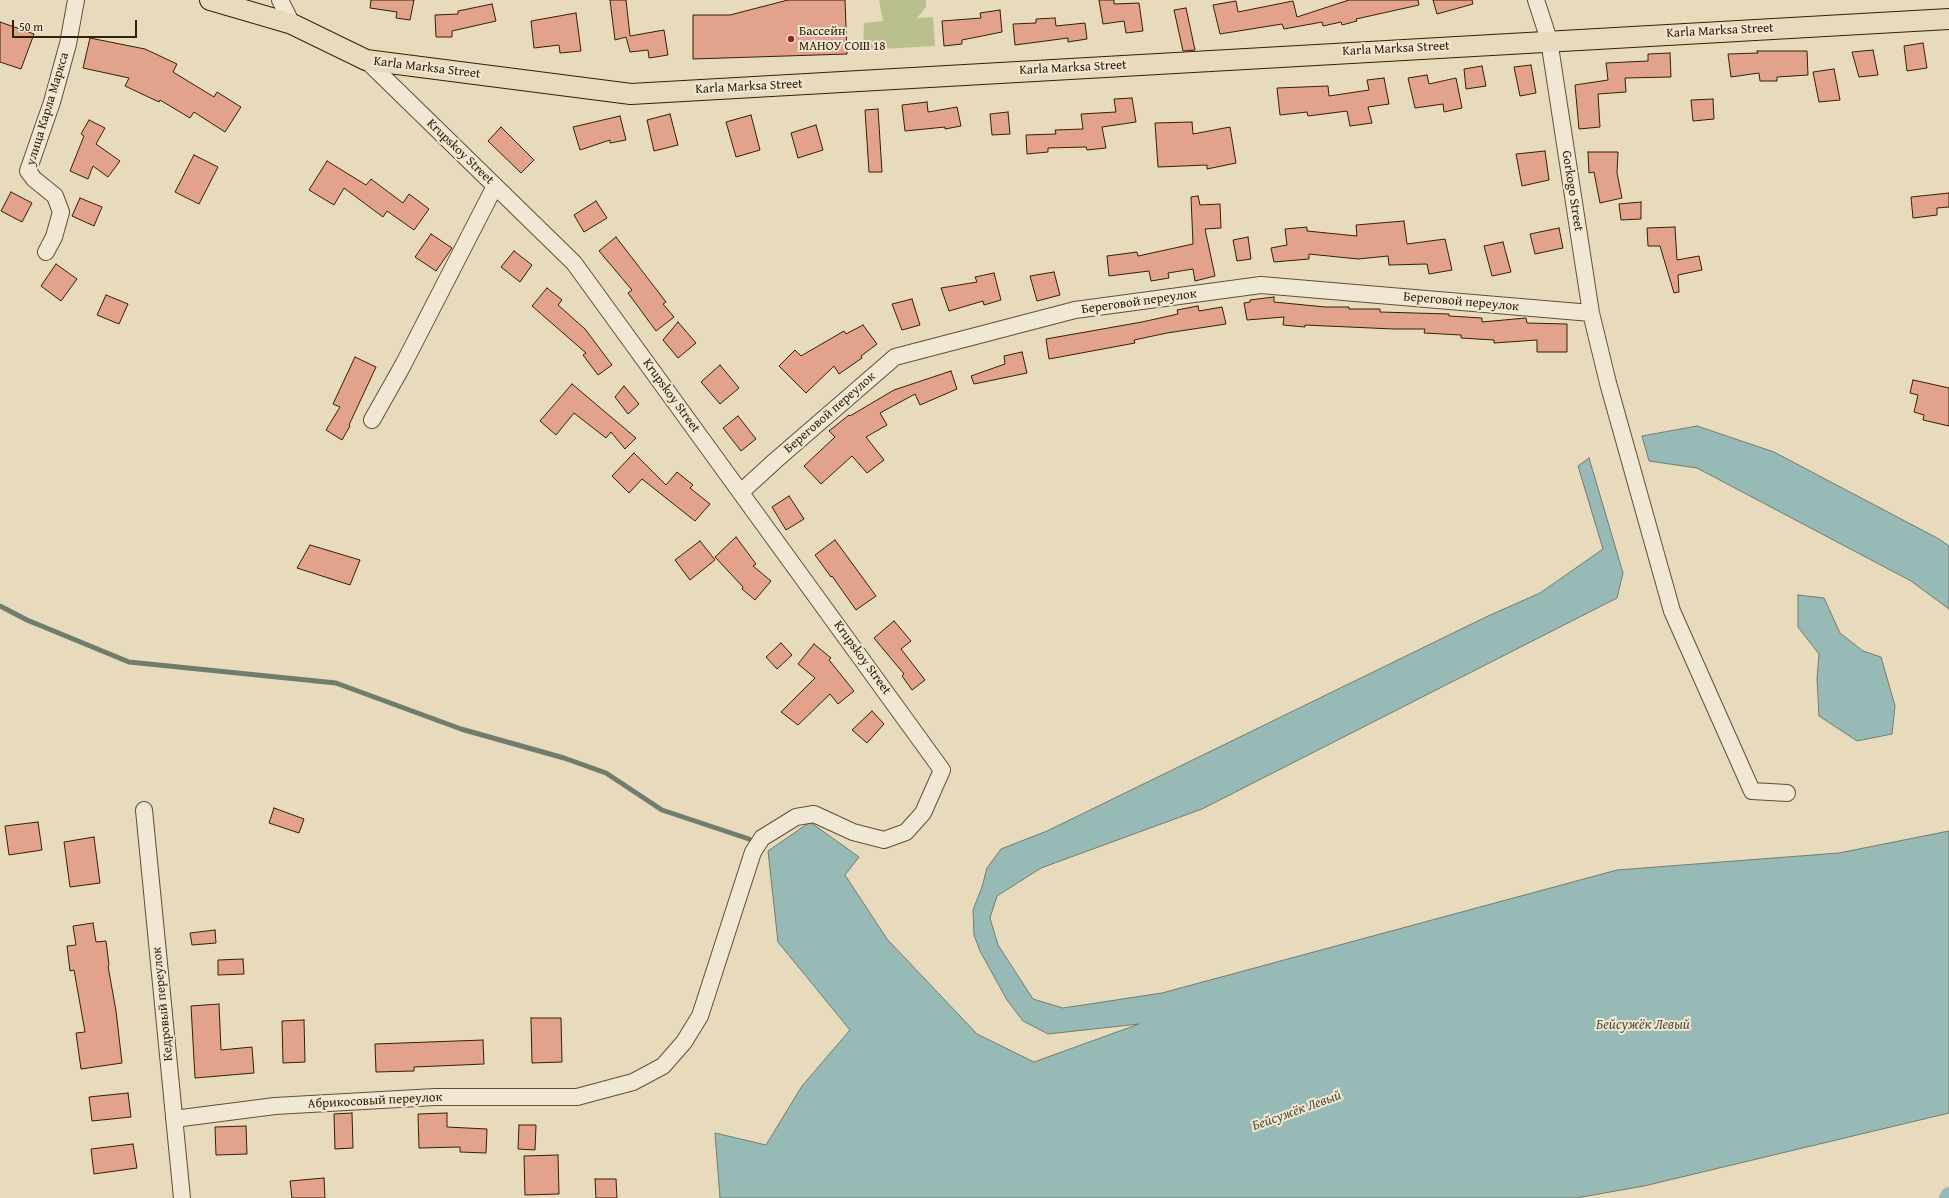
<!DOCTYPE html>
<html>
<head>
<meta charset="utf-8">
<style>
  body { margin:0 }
  #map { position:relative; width:1949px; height:1198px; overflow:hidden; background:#e8dbbd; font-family:"Gentium Book Plus",serif }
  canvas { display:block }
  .scale { position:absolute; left:12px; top:20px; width:125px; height:18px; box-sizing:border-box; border:2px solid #342003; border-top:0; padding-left:5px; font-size:12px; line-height:14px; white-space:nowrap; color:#342003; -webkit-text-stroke:3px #f0e8d4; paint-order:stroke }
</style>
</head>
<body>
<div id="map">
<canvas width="1949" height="1198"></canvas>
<div class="scale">50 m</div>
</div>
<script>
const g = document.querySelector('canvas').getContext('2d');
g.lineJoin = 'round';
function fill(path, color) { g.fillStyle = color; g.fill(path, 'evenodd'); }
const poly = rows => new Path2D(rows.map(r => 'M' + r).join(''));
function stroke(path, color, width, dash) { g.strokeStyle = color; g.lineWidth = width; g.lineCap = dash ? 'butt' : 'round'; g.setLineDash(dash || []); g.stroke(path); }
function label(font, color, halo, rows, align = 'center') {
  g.font = font + ' "Gentium Book Plus",serif'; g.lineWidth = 4; g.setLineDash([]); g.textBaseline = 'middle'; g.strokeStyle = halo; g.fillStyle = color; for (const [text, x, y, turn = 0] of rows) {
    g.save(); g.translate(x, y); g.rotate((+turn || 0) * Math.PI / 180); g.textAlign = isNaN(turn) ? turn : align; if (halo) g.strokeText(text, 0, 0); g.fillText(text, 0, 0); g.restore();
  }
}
const green = poly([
  [879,0,926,0,926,7,917,18,933,17,935,46,863,50,864,23,883,21]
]);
const water = poly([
  [1697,426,1774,452,1939,539,1949,546,1949,609,1911,581,1697,468,1649,461,1642,436,1697,426],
  [1589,458,1623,573,1617,598,1202,809,1041,868,997,896,990,918,998,945,1033,999,1063,1008,1162,993,1617,870,1839,853,1949,831,1949,1113,1644,1186,1576,1198,720,1198,715,1133,766,1145,802,1086,850,1030,778,942,768,851,810,822,859,857,845,875,887,939,977,1034,1034,1062,1139,1024,1048,1034,1023,1021,1007,1000,980,951,974,935,973,910,982,887,987,868,1001,849,1047,831,1488,616,1540,593,1603,549,1578,466,1589,458],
  [1798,595,1824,598,1840,633,1863,651,1881,657,1895,706,1892,734,1857,741,1819,716,1817,679,1819,654,1798,627,1798,595]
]);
const stream = poly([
  [0,606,27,620,129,662,336,683,461,729,564,758,606,773,662,810,749,839]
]);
const canal = poly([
  [1948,1198,1949,1196]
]);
const building = poly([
  [371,0,414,0,410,20,396,18,397,12,370,8,371,0],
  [610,0,626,0,630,36,664,30,668,55,649,58,648,50,630,52,626,37,615,40,610,0],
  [788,0,845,0,847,54,693,59,693,15,730,15,788,0],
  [1099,0,1114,0,1114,4,1139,3,1143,31,1126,33,1124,21,1103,24,1099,0],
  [1349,0,1418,0,1419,5,1356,19,1357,21,1342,25,1341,22,1323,26,1322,22,1284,29,1282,24,1220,34,1213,5,1236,1,1238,12,1293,1,1297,17,1349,0],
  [1433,0,1472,0,1473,4,1437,14,1433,0],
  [492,4,496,21,452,31,452,37,436,37,435,15,458,14,458,11,492,4],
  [1186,8,1195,50,1183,51,1174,10,1186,8],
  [1000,10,1002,32,962,40,962,44,944,46,942,21,981,18,980,13,1000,10],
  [576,13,581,51,560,53,559,45,534,48,531,21,576,13],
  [1055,18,1056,26,1085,23,1087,39,1068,42,1068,38,1015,45,1013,24,1036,23,1036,19,1055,18],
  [0,22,34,34,21,69,0,62,0,22],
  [90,38,145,49,177,64,173,72,214,97,217,92,241,107,225,132,194,112,190,118,160,100,159,102,125,86,129,78,83,68,90,38],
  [1923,43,1927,68,1907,71,1904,46,1923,43],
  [1873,50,1878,75,1859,77,1852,52,1873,50],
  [1757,51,1807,51,1808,75,1777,77,1777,81,1760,81,1759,73,1731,77,1728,54,1758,53,1757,51],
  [1670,53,1671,77,1625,78,1626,92,1598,94,1600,127,1579,129,1575,85,1608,80,1606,63,1648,61,1648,54,1670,53],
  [1531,65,1536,93,1520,96,1514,67,1531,65],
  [1482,66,1486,86,1466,89,1464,69,1482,66],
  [1834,69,1840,100,1819,102,1813,72,1834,69],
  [1427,75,1429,84,1456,78,1462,108,1444,112,1443,104,1415,108,1408,78,1427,75],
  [1384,78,1389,104,1368,107,1372,123,1350,126,1347,111,1308,116,1307,112,1280,115,1277,88,1328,86,1329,96,1369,90,1367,80,1384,78],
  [1132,98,1136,122,1102,127,1106,148,1087,150,1086,147,1048,148,1048,152,1027,154,1026,135,1056,134,1055,130,1083,129,1081,114,1116,112,1114,99,1132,98],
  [1713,99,1714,119,1693,121,1691,100,1713,99],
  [927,102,928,112,957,107,961,126,945,129,945,127,905,131,902,105,927,102],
  [878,109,882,172,869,172,865,110,878,109],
  [1008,112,1010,134,992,135,990,114,1008,112],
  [670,114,678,145,654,151,647,120,670,114],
  [751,115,760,150,736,157,726,122,751,115],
  [620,116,626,140,610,143,610,140,580,150,573,127,620,116],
  [89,120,105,128,96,144,120,161,108,177,93,166,88,179,70,171,84,136,81,134,89,120],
  [1192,122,1193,134,1230,127,1236,163,1207,169,1207,165,1158,167,1155,123,1192,122],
  [816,125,823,150,798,158,791,133,816,125],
  [501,127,534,160,521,173,488,141,501,127],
  [1545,151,1549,180,1522,186,1516,154,1545,151],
  [1588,152,1618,152,1617,173,1622,198,1600,203,1594,172,1589,173,1588,152],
  [194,155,218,167,199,204,175,192,194,155],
  [327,161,366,185,371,179,403,203,409,194,429,209,414,230,387,211,383,217,344,188,334,205,309,190,327,161],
  [11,192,32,203,22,222,1,211,11,192],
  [1949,193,1949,207,1937,208,1937,215,1913,218,1911,197,1949,193],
  [1198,196,1200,205,1220,204,1221,228,1205,229,1215,276,1195,281,1193,269,1168,273,1169,278,1151,281,1149,271,1109,276,1107,256,1137,252,1138,256,1193,244,1191,197,1198,196],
  [80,198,102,207,94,226,72,216,80,198],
  [596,201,607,218,584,232,574,215,596,201],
  [1641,202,1641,219,1621,220,1619,204,1641,202],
  [1404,221,1407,244,1445,239,1452,270,1429,274,1427,264,1389,265,1388,256,1358,259,1309,254,1309,259,1274,262,1271,248,1287,245,1285,229,1307,227,1307,231,1357,236,1356,225,1404,221],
  [1675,227,1677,260,1699,256,1702,270,1678,275,1679,292,1674,293,1660,246,1648,246,1647,228,1675,227],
  [1559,228,1563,248,1535,254,1530,234,1559,228],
  [431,234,452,248,436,271,415,257,431,234],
  [616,237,666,302,663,304,674,317,656,331,628,293,632,290,599,251,616,237],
  [1248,237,1251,259,1237,261,1233,240,1248,237],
  [1503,242,1511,272,1492,276,1484,246,1503,242],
  [514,251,532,265,520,282,501,267,514,251],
  [56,264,77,279,61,301,41,286,56,264],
  [1054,272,1060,295,1037,301,1030,276,1054,272],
  [994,273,1001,300,984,305,983,301,949,311,941,288,977,282,975,277,994,273],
  [547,288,562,300,558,305,585,329,612,365,598,375,583,355,586,353,532,306,547,288],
  [106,295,128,304,119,324,97,315,106,295],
  [1274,297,1274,302,1325,307,1349,307,1349,309,1380,309,1380,312,1449,314,1449,316,1482,318,1482,322,1526,318,1527,323,1567,324,1567,352,1537,352,1537,340,1494,343,1494,340,1461,338,1461,335,1424,333,1425,329,1393,329,1305,325,1305,327,1283,325,1284,317,1247,320,1244,303,1250,302,1250,300,1274,297],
  [912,299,920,325,902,330,892,304,912,299],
  [1198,306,1199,311,1222,307,1226,324,1167,333,1134,340,1135,343,1049,359,1046,339,1142,322,1178,314,1177,310,1198,306],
  [678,322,696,343,678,358,663,340,678,322],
  [863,325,877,344,861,356,862,358,839,374,834,366,806,393,779,366,795,350,801,356,844,331,846,334,863,325],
  [1022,352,1027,373,974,384,971,376,1005,364,1004,356,1022,352],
  [355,357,376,367,349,425,350,426,342,440,326,430,340,407,333,404,355,357],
  [720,365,739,388,720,404,701,382,720,365],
  [951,371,957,389,920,405,915,394,880,413,887,425,866,437,884,460,867,473,852,456,821,484,804,466,835,437,829,431,849,415,850,416,894,390,951,371],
  [1913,380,1949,388,1949,426,1923,420,1924,415,1914,412,1918,395,1910,393,1913,380],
  [572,384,636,438,625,449,611,432,606,438,574,413,556,435,540,421,572,384],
  [624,386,639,404,628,414,615,397,624,386],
  [738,416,756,439,741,451,723,428,738,416],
  [634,453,666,485,677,472,693,485,690,488,710,504,695,521,642,479,629,493,612,476,634,453],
  [789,496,804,519,786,530,772,507,789,496],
  [736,537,756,564,753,566,771,581,755,600,742,589,743,587,715,557,736,537],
  [835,540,876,596,856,610,832,576,831,577,815,555,835,540],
  [700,541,715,560,690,580,675,560,700,541],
  [310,545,360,560,350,585,297,568,310,545],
  [894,621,911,641,901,649,925,680,912,690,902,676,904,674,874,638,894,621],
  [781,643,792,655,777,669,766,657,781,643],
  [814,644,831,658,829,660,854,691,838,704,830,694,798,725,781,712,815,678,798,664,814,644],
  [872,711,884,724,867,743,852,730,872,711],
  [274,808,304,819,299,833,269,823,274,808],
  [38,822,42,850,9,855,5,826,38,822],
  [94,837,100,883,70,887,64,842,94,837],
  [93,923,96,942,106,941,109,965,108,966,116,1011,122,1063,81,1069,76,1033,85,1032,74,970,70,971,67,946,76,945,73,926,93,923],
  [215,930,216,943,192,945,190,933,215,930],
  [243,959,244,974,218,975,218,960,243,959],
  [219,1004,221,1050,252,1047,254,1073,195,1078,191,1006,219,1004],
  [531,1018,561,1018,562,1062,532,1063,531,1018],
  [304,1020,305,1062,283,1063,282,1021,304,1020],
  [483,1040,484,1064,414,1067,414,1071,376,1072,375,1044,483,1040],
  [128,1093,131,1117,92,1121,89,1097,128,1093],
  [352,1113,353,1148,335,1149,334,1114,352,1113],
  [447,1113,447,1127,487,1129,486,1153,460,1152,460,1147,419,1148,418,1114,447,1113],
  [519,1125,536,1125,535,1150,518,1149,519,1125],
  [246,1126,247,1154,216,1155,215,1127,246,1126],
  [133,1144,137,1168,94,1174,91,1149,133,1144],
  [558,1155,559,1194,525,1195,524,1156,558,1155],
  [324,1178,325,1198,292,1198,290,1181,324,1178],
  [595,1179,616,1179,617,1198,596,1198,595,1179]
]);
const minor = poly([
  [280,0,292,24],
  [1536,0,1549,40,1591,313,1608,383,1672,611,1752,791,1787,793],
  [46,252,54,237,61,212,55,196,34,179,28,171,52,102,68,44,76,0],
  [372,420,403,365,495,186],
  [741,492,776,460,895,357,1075,310,1261,285,1591,313],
  [144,810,182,1198],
  [174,1119,275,1106,435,1097,577,1097,633,1082,663,1066,684,1042,700,1016,753,852,762,838,796,817,814,814,853,832,884,840,906,832,923,813,942,770,574,263,366,60]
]);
const major = poly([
  [210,0,292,24,366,60,631,94,1949,19]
]);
const markers = [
  [791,39,4,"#8f2418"]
];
const streetNames = [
  ["Karla Marksa Street",1720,31,-3],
  ["Karla Marksa Street",1396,49,-3],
  ["Karla Marksa Street",427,68,7],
  ["Karla Marksa Street",1073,68,-3],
  ["Karla Marksa Street",749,87,-3],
  ["улица Карла Маркса",48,109,-73],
  ["Krupskoy Street",460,152,44],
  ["Gorkogo Street",1572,191,81],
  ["Береговой переулок",1139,302,-8],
  ["Береговой переулок",1461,302,5],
  ["Krupskoy Street",671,396,54],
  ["Береговой переулок",830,413,-41],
  ["Krupskoy Street",862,658,54],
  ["Кедровый переулок",163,1004,-96],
  ["Абрикосовый переулок",375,1101,-3]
];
const poiNames = [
  ["Бассейн",799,32],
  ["МАНОУ СОШ 18",799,47]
];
const waterNames = [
  ["Бейсужёк Левый",1643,1025],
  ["Бейсужёк Левый",1297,1111,-20]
];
fill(green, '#b9bf8e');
fill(water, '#98bab6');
stroke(water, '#707c6e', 1);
stroke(stream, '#707c6e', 5);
stroke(canal, '#98bab6', 18);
fill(building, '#e2a28c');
stroke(building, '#342003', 1);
stroke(minor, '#614f32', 18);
stroke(major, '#342003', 22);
stroke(minor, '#f0e8d4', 16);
stroke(major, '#e8dbbd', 20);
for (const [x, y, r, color] of markers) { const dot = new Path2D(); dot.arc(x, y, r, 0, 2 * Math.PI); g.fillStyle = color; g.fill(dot); stroke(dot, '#f0e8d4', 1.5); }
label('13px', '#342003', '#f0e8d4', streetNames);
label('13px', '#342003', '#f0e8d4', poiNames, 'left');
label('italic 14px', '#524e39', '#f0e8d4', waterNames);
</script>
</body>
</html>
